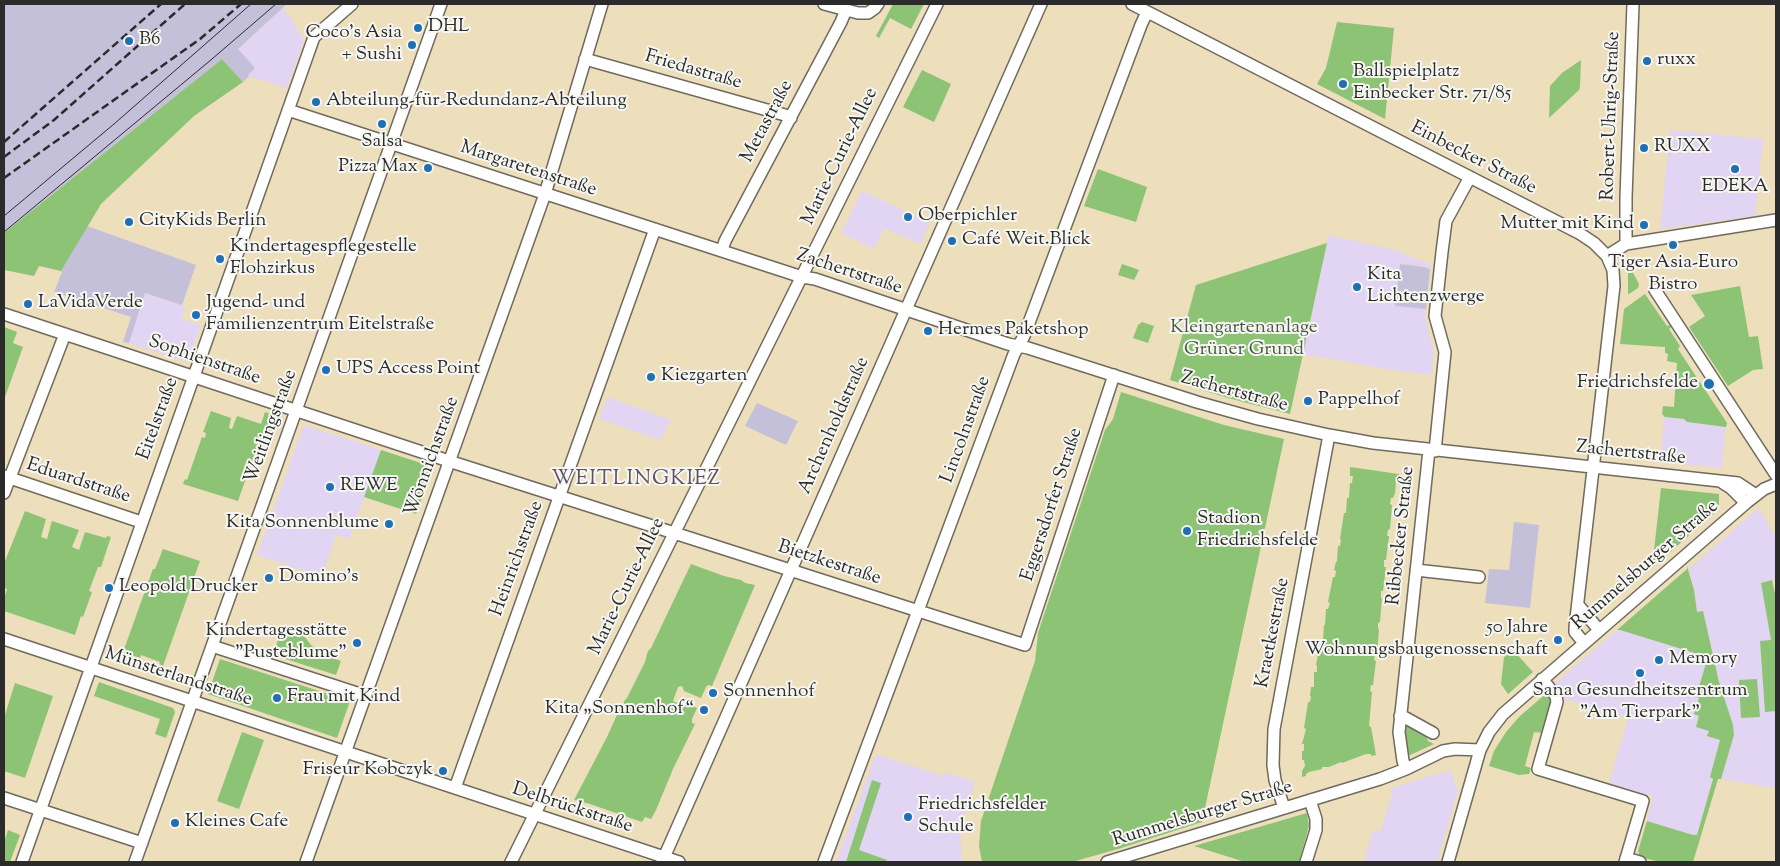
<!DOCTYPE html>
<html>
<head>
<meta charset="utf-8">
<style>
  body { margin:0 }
  #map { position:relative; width:1780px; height:866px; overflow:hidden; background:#eddebc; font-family:"Sorts Mill Goudy",serif }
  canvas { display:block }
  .frame { position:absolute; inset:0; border:5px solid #2b2b2b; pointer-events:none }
</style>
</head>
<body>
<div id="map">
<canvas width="1780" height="866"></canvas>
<div class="frame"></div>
</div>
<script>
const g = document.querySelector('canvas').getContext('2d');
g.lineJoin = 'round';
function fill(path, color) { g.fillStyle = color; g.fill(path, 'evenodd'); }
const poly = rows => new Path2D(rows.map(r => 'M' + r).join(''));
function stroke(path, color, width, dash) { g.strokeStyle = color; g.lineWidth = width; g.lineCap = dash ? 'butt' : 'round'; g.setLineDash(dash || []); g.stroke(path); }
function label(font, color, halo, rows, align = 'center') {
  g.font = font + ' "Sorts Mill Goudy",serif'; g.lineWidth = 4; g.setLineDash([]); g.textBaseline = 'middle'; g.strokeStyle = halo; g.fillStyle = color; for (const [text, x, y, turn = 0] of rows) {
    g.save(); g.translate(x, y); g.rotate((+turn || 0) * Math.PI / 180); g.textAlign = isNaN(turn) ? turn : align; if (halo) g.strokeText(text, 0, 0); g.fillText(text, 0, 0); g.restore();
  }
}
const built = poly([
  [282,8,291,18,304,40,287,88,248,76,238,49],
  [1670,130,1763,139,1755,216,1660,229],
  [862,191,930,222,920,244,884,228,874,249,841,233],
  [1329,235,1402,252,1410,257,1431,264,1430,269,1424,267,1400,264,1395,306,1426,309,1425,318,1434,352,1431,375,1386,369,1303,354],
  [145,293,182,305,185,309,181,319,201,325,187,362,129,343],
  [607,397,671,420,660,440,599,419],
  [1664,417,1684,419,1687,422,1725,426,1722,468,1660,462],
  [304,425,381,450,349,539,336,535,322,577,257,555],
  [1758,508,1776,537,1776,579,1762,583,1771,640,1760,642,1765,712,1776,711,1776,788,1721,779,1734,735,1733,725,1719,682,1703,612,1697,612,1694,590,1689,569],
  [1617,630,1620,630,1704,656,1706,663,1696,697,1699,698,1699,716,1709,731,1720,740,1710,777,1713,778,1697,835,1693,835,1647,821,1653,796,1609,784,1628,718,1569,700,1563,701,1565,693,1557,690,1553,685],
  [876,754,943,776,945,772,975,782,960,830,962,862,836,862],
  [1450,770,1458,791,1437,862,1364,862,1373,830,1381,831,1392,793,1391,788]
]);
const industrial = poly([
  [4,4,287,4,238,49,255,68,248,75,249,76,243,82,222,59,4,233],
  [87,226,196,265,182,305,145,293,129,343,123,342,131,317,54,292,62,272,61,271],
  [1400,264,1424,267,1430,269,1426,309,1395,306],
  [757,403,798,421,786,445,745,426],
  [1514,522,1539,525,1530,608,1485,603,1489,569,1509,570]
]);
const green = poly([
  [893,4,924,4,911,29,890,18,879,38,876,36],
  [1337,22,1394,28,1385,119,1317,84,1326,68],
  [222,59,243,82,194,116,101,204,61,271,39,266,34,276,4,270,4,233],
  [1581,60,1580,86,1579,90,1549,118,1550,86,1562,73],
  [922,70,951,84,934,122,903,107],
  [1098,169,1147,187,1136,222,1084,206],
  [1327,243,1290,414,1228,398,1170,380,1196,285],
  [1122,264,1139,270,1134,280,1118,275],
  [1628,270,1632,271,1639,284,1638,288,1629,294,1628,294],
  [1740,286,1749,337,1758,336,1763,369,1753,370,1728,386,1689,327,1705,316,1691,295],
  [1645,294,1667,326,1672,324,1673,326,1669,329,1680,346,1678,349,1727,423,1726,427,1687,422,1684,419,1665,417,1662,414,1663,406,1674,407,1677,363,1667,361,1668,354,1665,353,1665,347,1620,344,1624,309],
  [1142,322,1154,326,1148,343,1133,338,1138,325],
  [4,327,17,332,13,343,23,347,4,400],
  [1121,392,1224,425,1284,439,1202,822,1118,849,1072,862,982,862,979,846,981,821,1035,661,1038,633,1105,430,1113,419],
  [211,411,231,418,229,428,232,429,237,416,261,424,265,412,280,417,270,445,259,441,238,501,183,484,185,479,187,480,202,437,205,438,206,433,203,432],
  [381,450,433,467,416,514,364,497],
  [1350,467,1399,474,1399,478,1396,479,1395,493,1393,498,1391,498,1390,504,1392,505,1390,529,1388,530,1387,536,1389,536,1386,560,1384,560,1384,567,1386,567,1383,591,1381,591,1381,598,1382,598,1380,622,1378,623,1378,629,1379,629,1377,654,1375,654,1374,660,1376,661,1373,685,1371,685,1370,691,1372,692,1369,726,1371,727,1376,755,1371,756,1371,754,1366,754,1342,763,1341,762,1329,767,1322,767,1322,769,1309,772,1306,774,1306,776,1302,777,1302,771,1305,766,1304,760,1302,760,1302,751,1304,751,1304,744,1302,744,1306,729,1304,728,1308,702,1310,702,1311,696,1310,696,1311,687,1314,687,1314,672,1317,672,1317,666,1316,665,1321,640,1323,640,1324,625,1325,625,1326,609,1328,609,1330,603,1328,602,1333,577,1335,577,1336,571,1334,570,1336,562,1337,561,1338,546,1340,546,1341,540,1340,539,1344,513,1346,513,1347,498,1349,498,1350,483,1352,483,1353,476,1350,476],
  [1661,488,1719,494,1719,509,1652,568],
  [25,511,46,519,41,537,47,539,52,521,79,530,72,547,79,550,85,532,106,538,107,536,111,537,101,567,98,567,89,591,92,592,83,617,81,616,75,635,4,611,4,599,7,589,4,588,4,561,5,561],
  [163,549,200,561,163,666,159,664,160,662,141,655,140,658,123,652,153,569,155,569],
  [691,564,724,576,741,580,745,583,755,585,712,686,708,685,706,687,701,698,684,691,682,686,678,687,673,701,677,703,680,701,697,708,692,719,692,723,695,724,673,769,656,810,651,819,645,817,642,822,590,804,574,800,607,737,620,708,624,706,624,701,627,698,645,662,648,651,651,648],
  [1687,566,1694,590,1697,612,1703,611,1719,682,1733,725,1734,735,1721,779,1718,779,1693,862,1660,862,1640,857,1638,851,1647,821,1693,835,1697,835,1713,779,1710,777,1720,740,1707,736,1709,731,1696,727,1699,716,1694,714,1699,698,1696,697,1706,663,1704,656,1701,655,1620,630,1617,630,1687,569],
  [1772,580,1776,598,1776,711,1765,712,1760,641,1771,640,1761,583],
  [280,626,301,632,311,645,321,654,341,661,336,675,273,655,280,634,277,633],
  [1514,651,1533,672,1508,694,1501,684,1504,657],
  [220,659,350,701,337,738,208,694],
  [1757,679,1760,717,1741,718,1739,680],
  [99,682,173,708,175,712,166,738,155,734,160,719,94,696],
  [15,683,53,696,25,778,4,771,4,718],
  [1549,691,1553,701,1543,733,1534,732,1525,766,1531,768,1529,774,1519,775,1489,766,1494,751,1506,732,1519,717],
  [1405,722,1425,733,1428,741,1434,744,1406,757,1402,726],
  [242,732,264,740,239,809,217,801],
  [872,780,881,783,859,850,887,860,886,862,846,862],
  [1307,813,1309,826,1299,862,1245,862,1194,846],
  [8,830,20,835,10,862,4,862,4,839,5,839]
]);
const minor = poly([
  [824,4,858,13,868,13,875,8,878,4],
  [1132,4,1579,233,1594,243,1607,256,1613,270,1614,286,1575,627,1575,632,1584,643],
  [585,59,785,115,791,118],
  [288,110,802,277,815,279,1008,344,1028,348,1197,402,1258,419,1329,435,1373,443,1738,483,1756,495],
  [1626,244,1776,220],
  [722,250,725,241,841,22,846,10],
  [1607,256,1626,244,1626,197,1633,4],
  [1655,290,1776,475],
  [4,314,458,464,1025,645,1114,375],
  [1435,451,1445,352,1435,316,1442,252,1446,221,1470,177],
  [4,476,141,522],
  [1723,483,1731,488,1746,503],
  [4,493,65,334],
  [1416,570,1479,577],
  [1579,606,1599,630],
  [4,639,679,862],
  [212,646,366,696],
  [1542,679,1556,696,1557,702,1538,769,1643,801,1625,862],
  [1400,716,1404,717,1433,733],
  [1406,769,1403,761,1399,732,1429,450],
  [455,788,655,229],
  [4,798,142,843],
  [1284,808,1275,780,1273,765,1274,729,1329,435],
  [1626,858,1640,862],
  [22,862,314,37,352,4],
  [135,862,441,4],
  [306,862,545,194,602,4],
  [511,862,937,4],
  [662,862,1041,4],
  [824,862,1014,354,1024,336,1141,25,1147,12],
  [1107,862,1380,779,1406,769,1443,751,1455,749,1480,750],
  [1306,862,1316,830,1316,819,1310,800],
  [1448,862,1480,750,1489,732,1503,714,1746,503,1764,489,1776,484]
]);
const tram = poly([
  [4,216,114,124,251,4],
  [4,232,212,59,276,4]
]);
const rail = poly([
  [4,142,161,4],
  [4,157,54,120,185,4],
  [4,178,200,39,241,4]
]);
const markers = [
  [418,28,5,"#1f6fb2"],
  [129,41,5,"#1f6fb2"],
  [412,45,5,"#1f6fb2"],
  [1647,61,5,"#1f6fb2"],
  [1343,84,5,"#1f6fb2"],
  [316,102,5,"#1f6fb2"],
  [382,124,5,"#1f6fb2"],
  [1644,148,5,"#1f6fb2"],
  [428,168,5,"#1f6fb2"],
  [1735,169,5,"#1f6fb2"],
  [908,217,5,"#1f6fb2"],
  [129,222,5,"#1f6fb2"],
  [1644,225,5,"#1f6fb2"],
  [952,241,5,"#1f6fb2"],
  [1673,245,5,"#1f6fb2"],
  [220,259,5,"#1f6fb2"],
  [1357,287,5,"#1f6fb2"],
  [28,304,5,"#1f6fb2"],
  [196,315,5,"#1f6fb2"],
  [928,331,5,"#1f6fb2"],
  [326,370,5,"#1f6fb2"],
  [651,377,5,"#1f6fb2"],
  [1709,384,6,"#1f6fb2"],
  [1308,401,5,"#1f6fb2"],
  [330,487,5,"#1f6fb2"],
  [389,524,5,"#1f6fb2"],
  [1187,531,5,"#1f6fb2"],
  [269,578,5,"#1f6fb2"],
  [109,588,5,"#1f6fb2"],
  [1558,640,5,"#1f6fb2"],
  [357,643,5,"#1f6fb2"],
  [1659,660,5,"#1f6fb2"],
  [1640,673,5,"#1f6fb2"],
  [713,693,5,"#1f6fb2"],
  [277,698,5,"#1f6fb2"],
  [704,710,5,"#1f6fb2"],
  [443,771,5,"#1f6fb2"],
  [908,817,5,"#1f6fb2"],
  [175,823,5,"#1f6fb2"]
];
const poiNames = [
  ["DHL",428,28],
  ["Coco's Asia",402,34,"right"],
  ["+ Sushi",402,56,"right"],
  ["B6",139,41],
  ["ruxx",1657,61],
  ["Ballspielplatz",1353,73],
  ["Einbecker Str. 71/85",1353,95],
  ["Abteilung-für-Redundanz-Abteilung",326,102],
  ["Salsa",382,143,"center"],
  ["RUXX",1654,148],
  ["Pizza Max",418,168,"right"],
  ["EDEKA",1735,188,"center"],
  ["Oberpichler",918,217],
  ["CityKids Berlin",139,222],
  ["Mutter mit Kind",1634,225,"right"],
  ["Café Weit.Blick",962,241],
  ["Kindertagespflegestelle",230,248],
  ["Flohzirkus",230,270],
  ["Tiger Asia-Euro",1673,264,"center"],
  ["Bistro",1673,286,"center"],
  ["Kita",1367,276],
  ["Lichtenzwerge",1367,298],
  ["LaVidaVerde",38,304],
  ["Jugend- und",206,304],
  ["Familienzentrum Eitelstraße",206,326],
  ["Hermes Paketshop",938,331],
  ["UPS Access Point",336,370],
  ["Kiezgarten",661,377],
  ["Friedrichsfelde",1698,384,"right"],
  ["Pappelhof",1318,401],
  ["REWE",340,487],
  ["Stadion",1197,520],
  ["Friedrichsfelde",1197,542],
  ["Kita Sonnenblume",379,524,"right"],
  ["Domino’s",279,578],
  ["Leopold Drucker",119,588],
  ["50 Jahre",1548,629,"right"],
  ["Wohnungsbaugenossenschaft",1548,651,"right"],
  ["Kindertagesstätte",347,632,"right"],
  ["\"Pusteblume\"",347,654,"right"],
  ["Memory",1669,660],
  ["Sana Gesundheitszentrum",1640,692,"center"],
  ["\"Am Tierpark\"",1640,714,"center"],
  ["Sonnenhof",723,693],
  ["Frau mit Kind",287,698],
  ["Kita „Sonnenhof“",694,710,"right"],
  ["Friseur Kobczyk",433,771,"right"],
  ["Friedrichsfelder",918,806],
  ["Schule",918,828],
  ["Kleines Cafe",185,823]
];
const streetNames = [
  ["Friedastraße",693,71,16],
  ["Robert-Uhrig-Straße",1612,116,-88],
  ["Metastraße",768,122,-62],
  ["Marie-Curie-Allee",841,157,-64],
  ["Einbecker Straße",1473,159,27],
  ["Margaretenstraße",528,170,18],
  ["Zachertstraße",849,273,18],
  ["Sophienstraße",204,361,19],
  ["Zachertstraße",1234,393,15],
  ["Eitelstraße",159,419,-70],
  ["Archenholdstraße",835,426,-66],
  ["Weitlingstraße",272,427,-70],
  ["Lincolnstraße",967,430,-70],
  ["Zachertstraße",1631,454,6],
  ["Wönnichstraße",433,457,-70],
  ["Eduardstraße",78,482,18],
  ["Eggersdorfer Straße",1053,505,-72],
  ["Ribbecker Straße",1402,536,-84],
  ["Heinrichstraße",518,559,-70],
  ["Bietzkestraße",829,564,18],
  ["Rummelsburger Straße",1646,566,-41],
  ["Marie-Curie-Allee",628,587,-64],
  ["Kraetkestraße",1274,633,-79],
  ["Münsterlandstraße",178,678,18],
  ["Delbrückstraße",572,809,18],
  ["Rummelsburger Straße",1203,815,-17]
];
const parkNames = [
  ["Kleingartenanlage",1244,329],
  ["Grüner Grund",1244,351]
];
const quarterNames = [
  ["WEITLINGKIEZ",636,480]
];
fill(built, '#e2d4f3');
fill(industrial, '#c5c0da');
fill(green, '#8dc375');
stroke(minor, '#6f6a5e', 14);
stroke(minor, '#fff', 11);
stroke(tram, '#2b2b2b', 1);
stroke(rail, '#2b2b2b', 2.5, [8, 4]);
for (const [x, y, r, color] of markers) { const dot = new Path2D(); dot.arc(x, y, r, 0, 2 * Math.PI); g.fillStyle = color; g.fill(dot); stroke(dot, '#f6f6f2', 2); }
label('19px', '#2b2b2b', '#f6f6f2', poiNames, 'left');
label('19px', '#2b2b2b', '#f6f6f2', streetNames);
label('19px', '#485941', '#f6f6f2', parkNames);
g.letterSpacing = '1px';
label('21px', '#604f64', '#f6f6f2', quarterNames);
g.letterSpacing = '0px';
</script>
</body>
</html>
